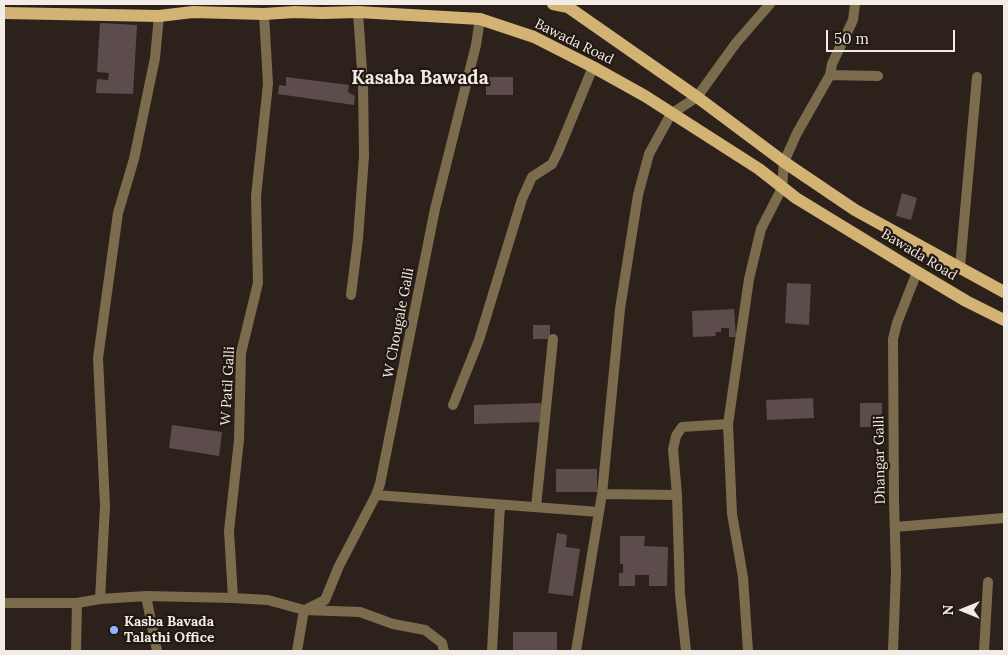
<!DOCTYPE html>
<html>
<head>
<meta charset="utf-8">
<style>
  body { margin:0 }
  #map { position:relative; width:1008px; height:655px; overflow:hidden; background:#2c221b; font-family:Lora,serif }
  canvas { display:block }
  .frame { position:absolute; inset:0; border:5px solid #f2ebe6; pointer-events:none }
  .north { position:absolute; left:938px; top:585px; width:50px; height:50px; -webkit-text-stroke:4px #221812; paint-order:stroke; rotate:270deg; font-size:14px; font-weight:700; line-height:20px; text-align:center; color:#f2ebe6 }
  .north::after { content:''; display:block; margin:auto; width:18px; height:22px; background:#f2ebe6; clip-path:polygon(50% 0,100% 100%,50% 72%,0 100%) }
  .scale { position:absolute; left:826px; top:30px; width:129px; height:22px; box-sizing:border-box; border:2px solid #f2ebe6; border-top:0; padding-left:6px; font-size:15px; line-height:18px; white-space:nowrap; color:#f2ebe6; -webkit-text-stroke:4px #221812; paint-order:stroke }
</style>
</head>
<body>
<div id="map">
<canvas width="1008" height="655"></canvas>
<div class="frame"></div>
<div class="north">N</div>
<div class="scale">50 m</div>
</div>
<script>
const g = document.querySelector('canvas').getContext('2d');
g.lineJoin = 'round';
function fill(path, color) { g.fillStyle = color; g.fill(path, 'evenodd'); }
const poly = rows => new Path2D(rows.map(r => 'M' + r).join(''));
function stroke(path, color, width, dash) { g.strokeStyle = color; g.lineWidth = width; g.lineCap = dash ? 'butt' : 'round'; g.setLineDash(dash || []); g.stroke(path); }
function label(font, color, halo, rows, align = 'center') {
  g.font = font + ' Lora,serif'; g.lineWidth = 4.5; g.setLineDash([]); g.textBaseline = 'middle'; g.strokeStyle = halo; g.fillStyle = color; for (const [text, x, y, turn = 0] of rows) {
    g.save(); g.translate(x, y); g.rotate((+turn || 0) * Math.PI / 180); g.textAlign = isNaN(turn) ? turn : align; if (halo) g.strokeText(text, 0, 0); g.fillText(text, 0, 0); g.restore();
  }
}
const building = poly([
  [100,23,137,25,133,94,96,93,97,79,108,80,109,73,97,72],
  [286,77,349,85,348,92,355,96,354,105,278,94,279,85,286,86],
  [486,77,513,77,513,95,486,95],
  [902,193,917,198,911,220,896,216],
  [787,283,811,284,809,325,785,323],
  [734,309,736,337,729,337,729,328,721,328,721,332,715,332,716,336,693,337,692,311],
  [533,325,550,325,550,339,533,339],
  [813,398,814,418,767,420,766,400],
  [541,403,542,422,474,424,474,405],
  [860,403,882,403,882,427,860,427],
  [172,425,222,432,219,456,169,448],
  [556,469,597,469,597,492,556,492],
  [557,533,567,535,566,547,580,549,573,596,548,593],
  [620,536,645,536,644,546,668,547,667,586,649,586,649,575,635,575,635,586,619,586,619,573,623,573,623,564,620,564],
  [513,632,557,632,557,651,513,651]
]);
const minor = poly([
  [264,14,268,84,256,196,258,283,241,353,239,440,229,531,233,598,268,600,304,610,360,612,393,624,425,630,442,643,444,651],
  [159,16,155,58,134,159,118,213,98,358,105,506,100,599,146,596,233,598],
  [830,75,878,76],
  [960,267,977,77],
  [351,295,358,239,364,156,363,85,358,12],
  [453,405,479,340,522,199,532,177,552,164,558,152,593,67],
  [602,494,677,495],
  [376,495,599,512],
  [536,507,553,339],
  [895,527,1004,518],
  [146,596,157,651],
  [4,603,77,603,100,599],
  [307,609,325,600,339,566,376,495,380,484,435,209,476,45,480,19],
  [76,651,77,603],
  [297,651,304,610],
  [492,651,500,505],
  [576,651,602,494,620,309,638,195,649,154,671,114,697,97],
  [686,651,680,594,677,495,673,449,676,436,682,427,728,424],
  [748,651,743,577,732,514,728,424,749,279,761,229,782,188,784,162,797,133,830,75,832,64,853,20,855,4],
  [893,651,896,572,894,500,893,339,897,323,917,272],
  [984,651,988,582]
]);
const tertiary = poly([
  [697,97,736,43,770,4]
]);
const primary = poly([
  [553,4,568,7,697,97,784,162,855,210,1004,292],
  [4,13,159,16,193,12,264,14,295,12,322,13,358,12,480,19,534,37,593,67,645,96,759,169,796,198,904,264,966,301,1004,320]
]);
const markers = [
  [114,630,5,"#91b8fd"]
];
const streetNames = [
  ["Bawada Road",574,42,26],
  ["Bawada Road",919,255,31],
  ["W Chougale Galli",399,323,-79],
  ["W Patil Galli",228,386,-87],
  ["Dhangar Galli",880,460,-91]
];
const poiNames = [
  ["Kasba Bavada",124,622],
  ["Talathi Office",124,638]
];
const districtNames = [
  ["Kasaba Bawada",420,79]
];
fill(building, '#5c4d4c');
stroke(minor, '#7b6c4d', 10);
stroke(tertiary, '#7b6c4d', 10);
stroke(primary, '#d3b373', 12);
for (const [x, y, r, color] of markers) { const dot = new Path2D(); dot.arc(x, y, r, 0, 2 * Math.PI); g.fillStyle = color; g.fill(dot); stroke(dot, '#221812', 2); }
label('14px', '#f2ebe6', '#221812', streetNames);
label('bold 14px', '#f2ebe6', '#221812', poiNames, 'left');
label('bold 19px', '#f2ebe6', '#221812', districtNames);
</script>
</body>
</html>
